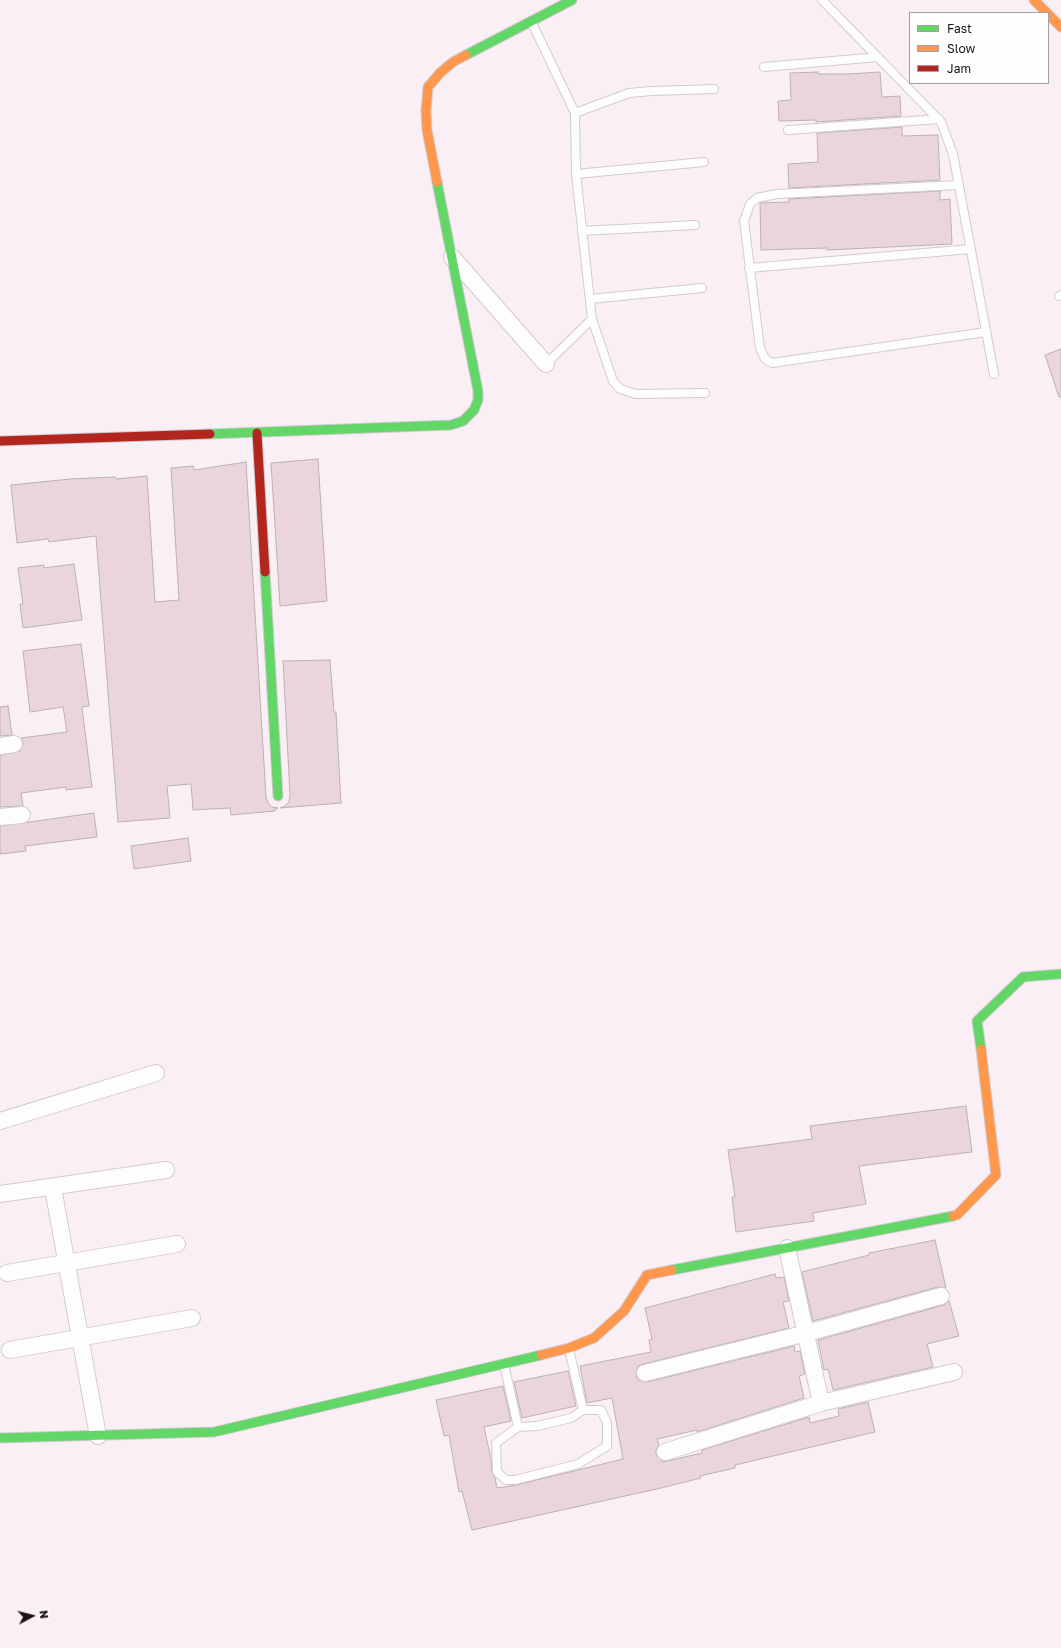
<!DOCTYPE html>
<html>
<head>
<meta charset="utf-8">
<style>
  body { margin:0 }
  #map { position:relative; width:1061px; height:1648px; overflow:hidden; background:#faeff5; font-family:"Golos Text",sans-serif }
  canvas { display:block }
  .legend { position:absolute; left:909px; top:12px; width:140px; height:72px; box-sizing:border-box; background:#fefefe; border:1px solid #a3a0a2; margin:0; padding:5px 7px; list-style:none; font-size:12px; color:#1b1418 }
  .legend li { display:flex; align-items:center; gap:8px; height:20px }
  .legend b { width:20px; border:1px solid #a3a0a2 }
  .north { position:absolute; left:12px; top:1596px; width:40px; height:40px; -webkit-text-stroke:3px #fefefe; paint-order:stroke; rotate:83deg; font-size:11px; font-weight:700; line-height:16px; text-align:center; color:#1b1418 }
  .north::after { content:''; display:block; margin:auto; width:14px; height:18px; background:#1b1418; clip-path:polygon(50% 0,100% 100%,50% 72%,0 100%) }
</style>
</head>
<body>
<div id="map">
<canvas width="1061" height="1648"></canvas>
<ul class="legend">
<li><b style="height:5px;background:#63d668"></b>Fast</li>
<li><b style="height:5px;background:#ff974d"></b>Slow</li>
<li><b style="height:5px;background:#b3261e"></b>Jam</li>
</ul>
<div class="north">N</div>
</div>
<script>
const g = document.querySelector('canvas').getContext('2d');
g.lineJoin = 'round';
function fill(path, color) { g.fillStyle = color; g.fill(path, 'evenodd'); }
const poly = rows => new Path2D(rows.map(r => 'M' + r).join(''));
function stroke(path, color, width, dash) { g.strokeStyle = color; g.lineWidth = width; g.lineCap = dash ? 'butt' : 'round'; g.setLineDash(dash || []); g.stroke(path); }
const building = poly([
  [818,72,818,74,848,74,880,72,882,97,900,96,901,116,816,122,816,120,779,121,778,101,791,100,790,73,818,72],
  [902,127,902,136,938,135,940,180,789,188,788,164,818,162,817,133,902,127],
  [940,191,940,200,950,199,952,244,827,250,827,248,761,250,760,203,789,202,789,199,940,191],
  [1061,349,1061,397,1059,397,1045,355,1061,349],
  [318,459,327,601,280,606,271,463,318,459],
  [246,462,266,797,268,803,272,807,278,808,275,809,275,811,231,815,230,808,193,810,191,784,167,786,170,818,118,822,96,536,49,542,48,539,17,543,11,485,70,479,115,477,116,479,147,476,155,602,179,600,171,468,193,466,194,470,246,462],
  [74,564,82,620,23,628,20,604,23,604,18,568,44,565,44,568,74,564],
  [81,644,89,706,82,707,92,787,66,790,66,787,21,793,23,806,0,807,0,755,20,751,23,743,21,738,67,732,63,707,30,712,23,651,81,644],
  [330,660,334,712,336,712,341,803,280,808,285,806,289,802,290,795,283,661,330,660],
  [8,706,12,735,0,736,0,707,8,706],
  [94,813,97,837,25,846,26,851,0,854,0,826,94,813],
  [188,838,191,861,134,869,131,846,188,838],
  [966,1106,972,1152,859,1166,866,1204,813,1213,814,1221,736,1232,732,1197,735,1197,728,1150,812,1139,810,1126,966,1106],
  [935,1240,946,1288,938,1287,813,1321,802,1272,869,1255,869,1253,935,1240],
  [775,1274,776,1278,784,1277,789,1301,783,1302,789,1328,643,1364,638,1366,636,1375,638,1380,647,1382,794,1346,795,1352,800,1351,805,1374,799,1376,804,1398,697,1432,697,1430,657,1439,659,1445,656,1450,656,1455,663,1462,702,1453,702,1450,809,1417,810,1423,839,1416,838,1409,868,1402,875,1432,735,1465,735,1468,700,1476,701,1478,661,1488,472,1530,462,1491,459,1492,449,1435,444,1436,436,1400,503,1386,511,1421,484,1427,491,1459,492,1472,495,1478,497,1488,516,1485,623,1459,612,1398,587,1403,580,1366,651,1352,649,1340,652,1339,645,1308,775,1274],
  [949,1301,959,1336,927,1344,933,1367,833,1390,828,1369,824,1370,818,1340,944,1305,949,1301],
  [568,1371,576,1406,522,1418,514,1382,568,1371]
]);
const lane = poly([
  [822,0,941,122,953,154,994,374],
  [532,23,575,113,576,174,592,319,613,381,620,389,636,394,705,393],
  [764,67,878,57],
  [575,113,629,93,652,91,714,89],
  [788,130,939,119],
  [576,174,704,162],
  [959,185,777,194,757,198,750,204,744,221,760,348,765,359,772,363,986,332],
  [582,231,695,225],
  [749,268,971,249],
  [1059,296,1061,295],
  [590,299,702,288],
  [546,364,592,319],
  [504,1364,518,1427,537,1426,571,1418,583,1410,569,1349],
  [518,1427,496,1443,497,1472,506,1480,515,1480,578,1464,607,1446,607,1423,601,1410,583,1410]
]);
const street = poly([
  [452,257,546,364],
  [0,746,14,744],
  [0,817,22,815],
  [0,1121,156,1073],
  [53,1188,98,1436],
  [0,1194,166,1170],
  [787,1248,821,1403],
  [7,1273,177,1244],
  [10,1350,192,1318],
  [645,1373,807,1333,941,1296],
  [665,1452,821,1403,954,1372]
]);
const fast = poly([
  [466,55,572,0],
  [210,434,451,425,463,421,474,410,478,400,478,391,437,182],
  [265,572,278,796],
  [981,1049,977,1021,1023,977,1061,974],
  [672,1270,953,1216],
  [0,1438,214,1432,541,1355]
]);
const slow = poly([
  [1034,0,1061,27],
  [437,182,427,130,426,111,428,87,440,73,453,62,466,55],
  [953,1216,957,1215,996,1175,981,1049],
  [541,1355,569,1348,594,1338,624,1311,647,1275,672,1270]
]);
const jam = poly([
  [257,433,265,572],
  [0,441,210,434]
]);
fill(building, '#ead5dc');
stroke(building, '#bbb1b5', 1);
stroke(lane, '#d3cacf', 10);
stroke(street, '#d3cacf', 18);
stroke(fast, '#d3cacf', 11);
stroke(slow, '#d3cacf', 11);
stroke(jam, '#d3cacf', 11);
stroke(lane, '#fefdfe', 8);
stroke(street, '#fefdfe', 16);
stroke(fast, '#63d668', 9);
stroke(slow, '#ff974d', 9);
stroke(jam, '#b3261e', 9);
</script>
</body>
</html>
